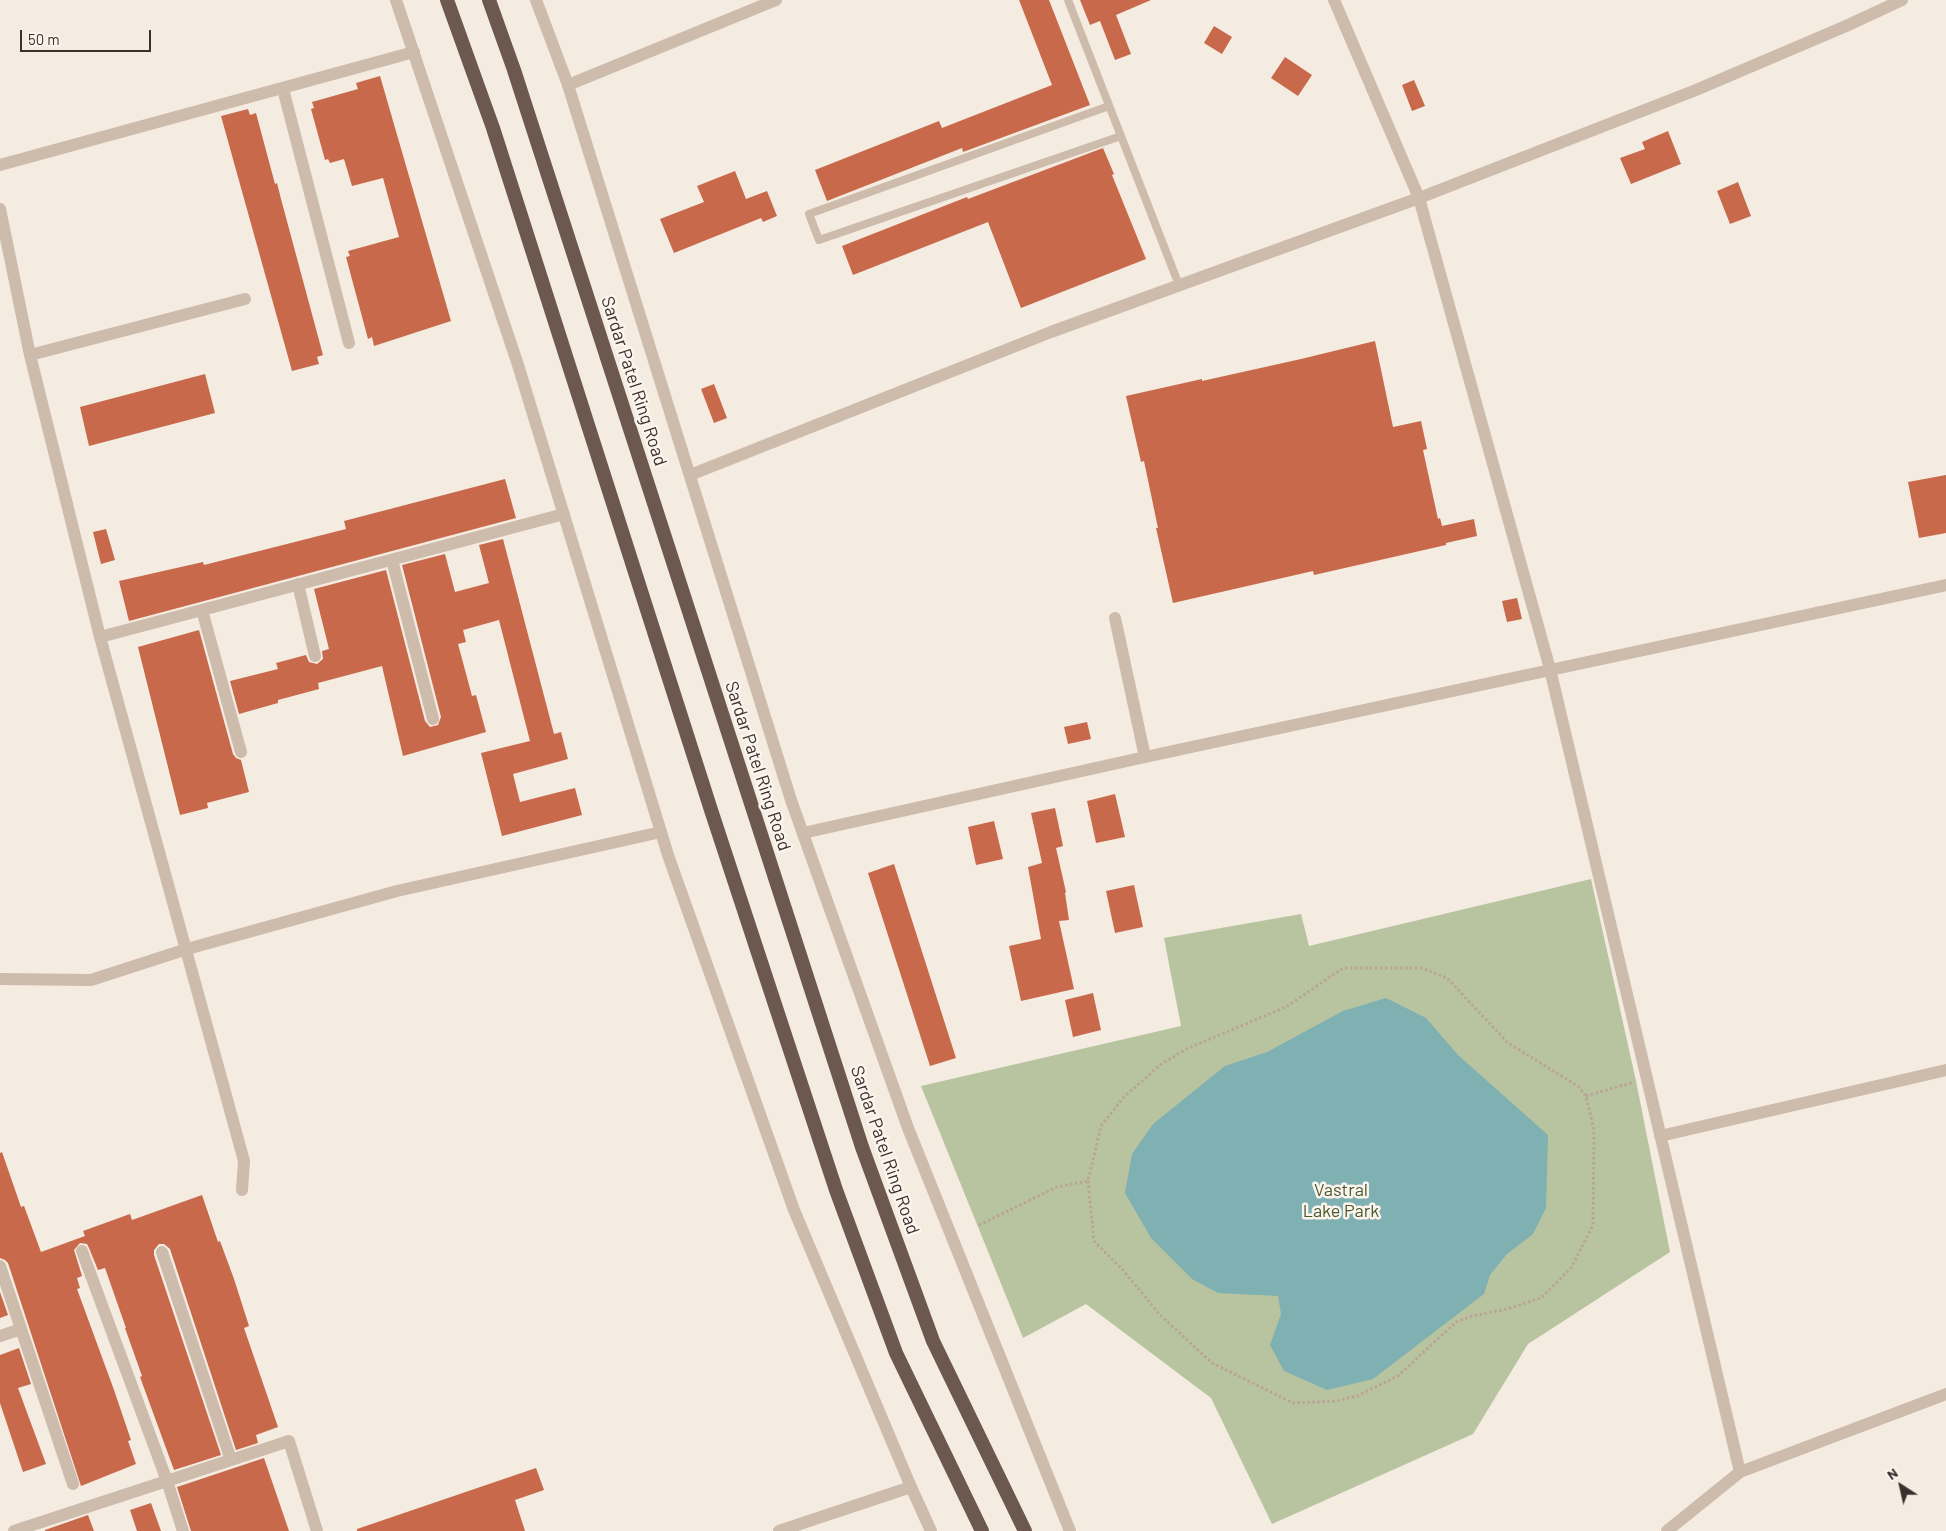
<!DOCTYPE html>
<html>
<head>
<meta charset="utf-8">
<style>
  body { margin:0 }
  #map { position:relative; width:1946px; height:1531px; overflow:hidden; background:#f4ebe1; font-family:Barlow,sans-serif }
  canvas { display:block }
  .north { position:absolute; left:1876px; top:1461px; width:50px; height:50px; -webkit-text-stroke:4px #fbf5ee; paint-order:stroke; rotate:325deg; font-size:14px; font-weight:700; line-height:20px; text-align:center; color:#3b302b }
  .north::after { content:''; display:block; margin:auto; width:18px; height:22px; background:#3b302b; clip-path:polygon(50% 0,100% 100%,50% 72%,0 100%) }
  .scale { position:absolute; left:20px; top:30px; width:131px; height:22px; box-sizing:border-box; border:2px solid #3b302b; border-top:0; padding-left:6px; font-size:15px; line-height:18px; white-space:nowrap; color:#3b302b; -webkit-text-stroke:4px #fbf5ee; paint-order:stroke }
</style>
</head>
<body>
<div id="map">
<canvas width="1946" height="1531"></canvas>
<div class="north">N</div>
<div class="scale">50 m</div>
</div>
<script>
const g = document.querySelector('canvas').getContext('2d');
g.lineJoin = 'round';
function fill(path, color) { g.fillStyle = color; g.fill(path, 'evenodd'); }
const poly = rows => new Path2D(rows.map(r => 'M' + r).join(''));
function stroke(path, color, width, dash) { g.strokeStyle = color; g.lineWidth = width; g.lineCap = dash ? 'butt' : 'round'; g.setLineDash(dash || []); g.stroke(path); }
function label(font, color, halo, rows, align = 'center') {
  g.font = font + ' Barlow,sans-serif'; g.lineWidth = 5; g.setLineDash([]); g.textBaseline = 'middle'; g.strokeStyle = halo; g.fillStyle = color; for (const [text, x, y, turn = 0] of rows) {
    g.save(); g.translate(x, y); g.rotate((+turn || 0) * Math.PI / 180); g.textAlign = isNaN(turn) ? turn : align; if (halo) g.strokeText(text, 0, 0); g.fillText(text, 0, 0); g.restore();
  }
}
const green = poly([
  [1591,879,1636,1081,1670,1252,1528,1344,1473,1434,1272,1524,1211,1398,1086,1304,1023,1338,921,1086,1181,1026,1164,938,1301,914,1309,946]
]);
const water = poly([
  [1386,998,1426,1018,1458,1055,1548,1135,1546,1208,1533,1234,1507,1254,1490,1275,1484,1294,1373,1379,1327,1390,1284,1371,1270,1345,1281,1314,1278,1296,1218,1293,1192,1279,1151,1238,1125,1193,1132,1154,1153,1124,1225,1066,1267,1052,1343,1011]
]);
const building = poly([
  [1019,0,1049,0,1090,105,963,152,962,148,827,201,815,170,939,121,942,128,1052,85],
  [1080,0,1151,0,1116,15,1131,54,1115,60,1100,21,1090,25],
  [1214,26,1232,37,1222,54,1204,43],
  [1285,57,1312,75,1298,96,1271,78],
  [380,76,451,321,374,346,372,337,368,339,346,257,350,256,348,251,399,237,383,178,352,186,344,159,330,163,328,159,325,160,311,109,314,108,312,102,358,89,356,83],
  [1414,80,1425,106,1412,111,1402,85],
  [248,109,250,115,256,113,275,184,277,183,281,199,323,355,317,357,319,364,292,371,221,116],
  [1668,131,1681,164,1631,184,1620,158,1645,149,1642,142],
  [1103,148,1114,174,1112,175,1146,259,1021,308,988,222,853,275,842,246,967,197,968,199],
  [735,171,746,199,767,191,777,216,763,222,761,218,674,253,660,219,704,202,697,186],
  [1738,182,1751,216,1730,224,1717,191],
  [1375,341,1393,427,1421,421,1427,449,1423,450,1438,519,1440,518,1442,526,1474,519,1477,536,1446,543,1446,545,1314,575,1313,571,1173,603,1156,528,1158,528,1144,461,1141,462,1126,396,1202,379,1202,381,1301,359],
  [205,374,215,413,89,446,80,407],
  [714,384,727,418,714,423,701,389],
  [1946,475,1946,533,1919,538,1908,482],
  [505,479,516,518,129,621,119,581,203,562,204,565,346,529,344,521],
  [106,529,115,560,101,564,93,532],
  [503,539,554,734,561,732,568,759,513,774,520,802,575,788,582,815,502,836,481,753,530,741,499,620,463,630,466,642,458,644,472,696,476,695,486,732,403,756,382,666,318,683,319,689,278,700,278,703,239,714,230,681,278,669,276,663,306,655,309,662,317,664,323,659,322,651,329,649,314,589,386,570,425,721,430,727,438,725,441,717,402,565,445,554,455,592,489,583,479,545],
  [1517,598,1522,619,1507,622,1502,601],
  [199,630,233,754,236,758,241,760,249,792,207,803,208,808,180,815,138,647],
  [1087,722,1091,739,1068,744,1064,727],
  [1115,794,1125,837,1096,843,1087,801],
  [1055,808,1063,846,1056,848,1066,892,1065,893,1069,920,1059,921,1074,989,1021,1001,1009,946,1041,939,1028,867,1042,863,1031,813],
  [994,821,1003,859,976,865,968,827],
  [894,864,956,1058,930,1066,868,873],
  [1134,885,1143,927,1115,933,1106,891],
  [1093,993,1101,1030,1073,1037,1065,1000],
  [2,1152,21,1207,24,1206,41,1252,85,1236,83,1231,130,1214,132,1220,202,1195,218,1242,220,1241,234,1279,249,1326,244,1328,278,1427,256,1435,258,1443,236,1450,170,1249,164,1244,159,1244,154,1250,154,1255,221,1455,174,1470,140,1377,142,1376,125,1328,126,1328,105,1268,98,1270,89,1248,87,1244,80,1243,74,1250,82,1276,77,1278,80,1288,77,1289,114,1390,131,1440,128,1441,136,1464,81,1486,8,1263,5,1260,0,1258,0,1153],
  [0,1292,8,1315,0,1318],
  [19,1348,31,1384,18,1388,46,1464,23,1472,0,1403,0,1355],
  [264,1458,289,1531,191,1531,177,1487],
  [536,1468,544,1490,515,1500,525,1531,357,1531,357,1529],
  [151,1503,161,1531,137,1531,130,1510],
  [88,1515,94,1531,45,1531,45,1530]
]);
const path = poly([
  [1586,1096,1634,1082],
  [979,1225,1057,1187,1088,1181,1101,1126,1123,1098,1160,1065,1186,1049,1286,1007,1343,968,1422,968,1447,978,1508,1043,1579,1087,1586,1096,1594,1130,1593,1225,1571,1268,1541,1298,1507,1309,1472,1316,1456,1322,1398,1376,1357,1396,1337,1401,1293,1403,1212,1363,1160,1315,1123,1270,1094,1241,1088,1181]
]);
const service = poly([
  [1068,0,1179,285],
  [1109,106,809,214,819,240,1121,136]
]);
const minor = poly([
  [1334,0,1419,198,1550,669,1740,1472,1667,1531],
  [568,85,776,0],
  [283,89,349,343],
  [0,165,414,52],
  [0,209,30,355,100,637,244,1161,242,1190],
  [30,355,245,299],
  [690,475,1051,332,1419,198,1696,90,1846,26,1902,0],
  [392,560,433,719],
  [298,584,315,656],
  [202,610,241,752],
  [1115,618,1145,757],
  [100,637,564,514],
  [803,833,1145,757,1946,585],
  [0,979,91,980,187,949,397,891,661,832],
  [1660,1136,1946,1070],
  [82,1251,167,1481,183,1531],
  [162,1252,231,1460],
  [0,1266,73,1484],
  [0,1336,21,1329],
  [1740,1472,1946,1394],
  [14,1531,289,1441,317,1531],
  [779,1531,911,1487]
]);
const tertiary = poly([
  [396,0,518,365,668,855,794,1210,911,1487,931,1531],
  [536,0,568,85,791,800,908,1128,1070,1531]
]);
const trunk = poly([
  [447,0,493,128,711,810,836,1190,896,1353,982,1531],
  [489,0,514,70,862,1147,933,1341,1025,1531]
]);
const streetNames = [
  ["Sardar Patel Ring Road",634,381,72],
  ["Sardar Patel Ring Road",758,766,72],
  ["Sardar Patel Ring Road",885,1150,71]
];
const parkNames = [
  ["Vastral",1341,1190],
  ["Lake Park",1341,1211]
];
fill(green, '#b8c4a0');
fill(water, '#7fb0b2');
fill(building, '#c8694b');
stroke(path, '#b9a596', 3, [2.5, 2.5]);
stroke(service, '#cdbbac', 8);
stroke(minor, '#cdbbac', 12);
stroke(tertiary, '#cdbbac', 12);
stroke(trunk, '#6c584f', 14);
label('18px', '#3b302b', '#fbf5ee', streetNames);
label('18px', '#4a5a2e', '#fbf5ee', parkNames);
</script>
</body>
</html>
